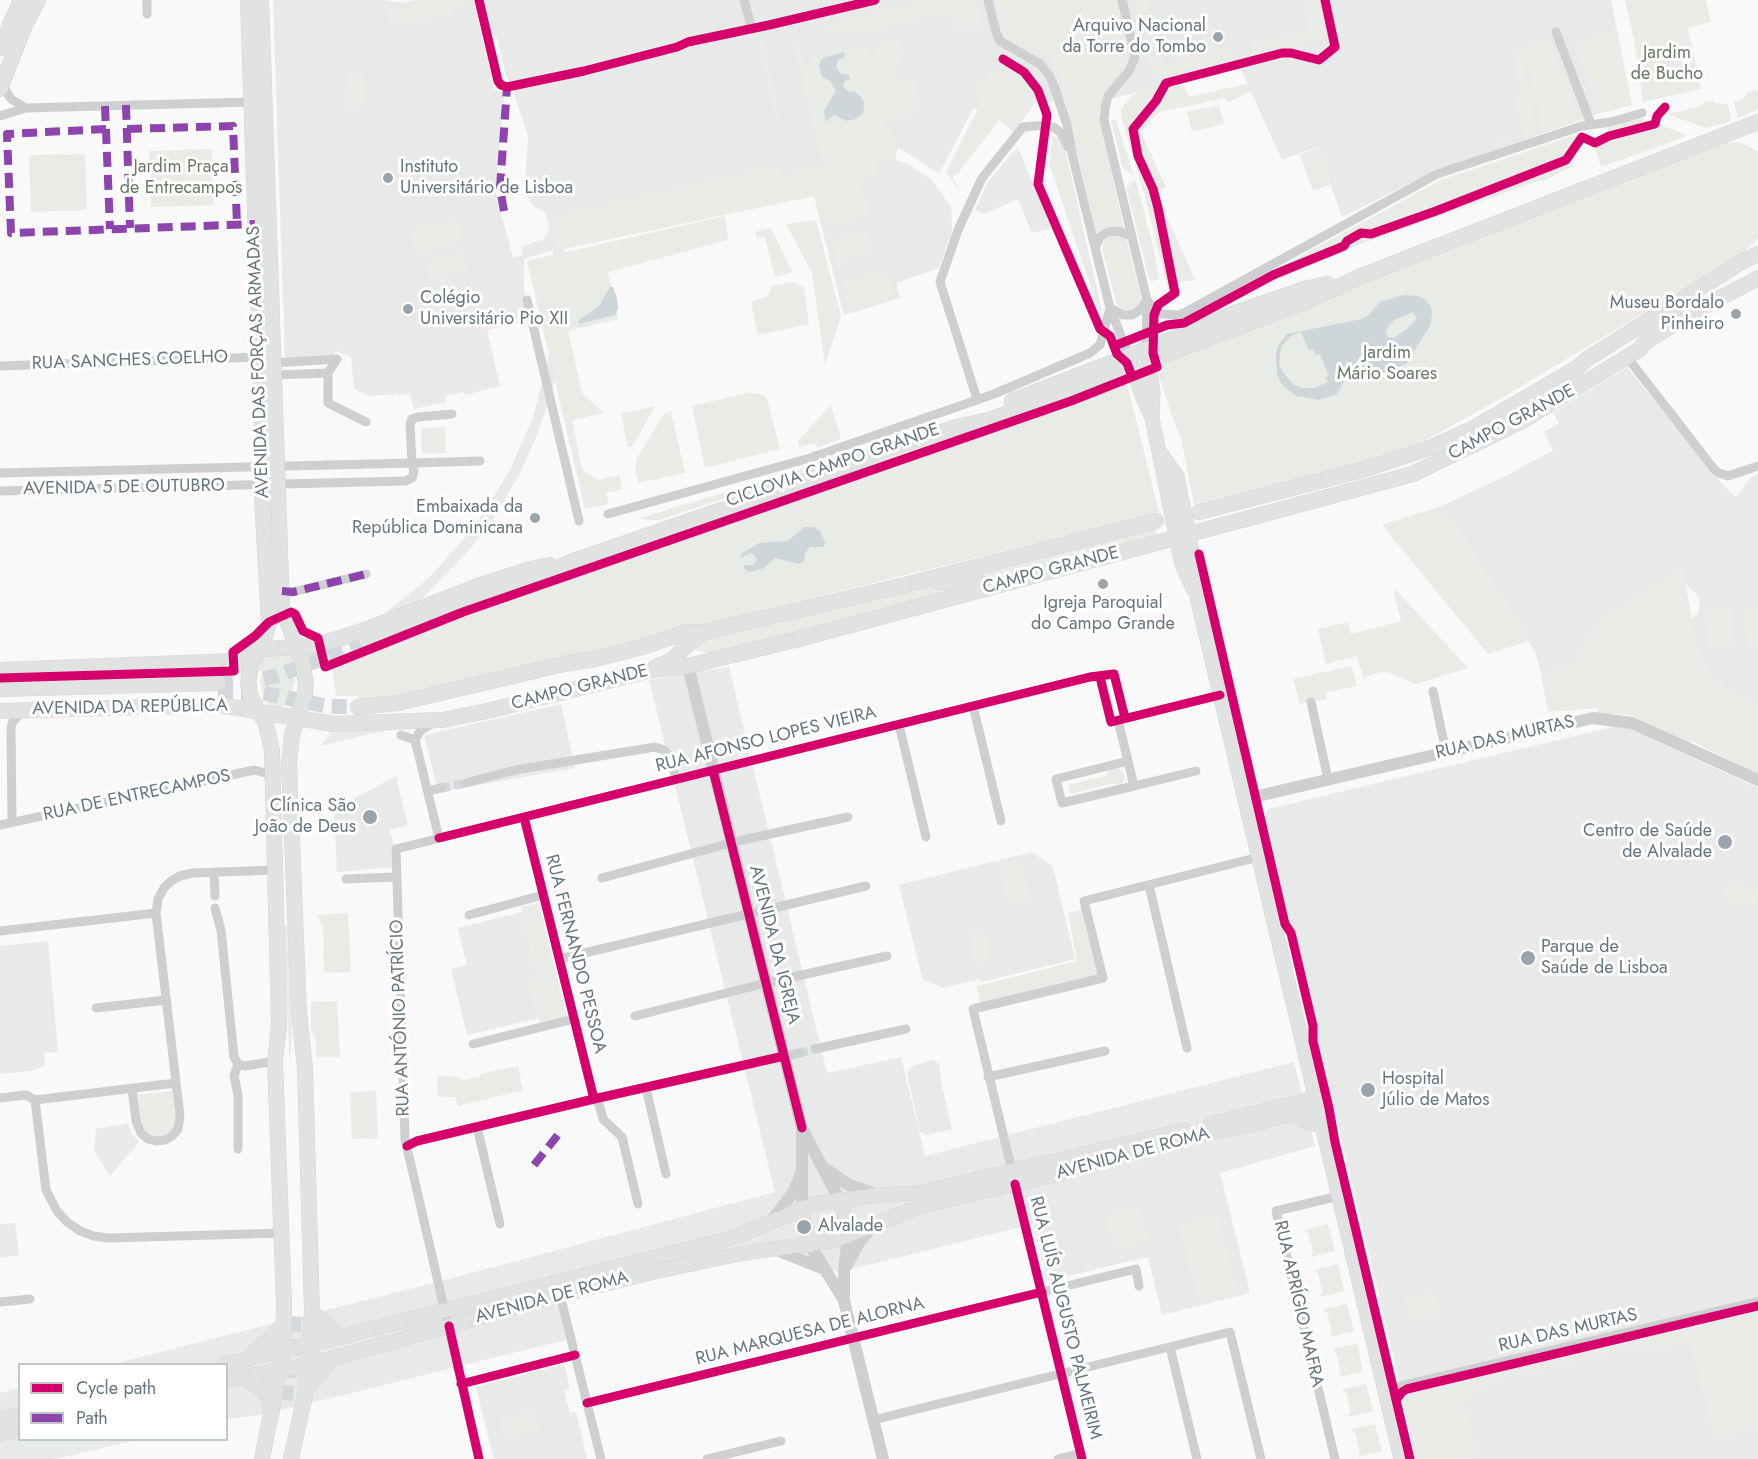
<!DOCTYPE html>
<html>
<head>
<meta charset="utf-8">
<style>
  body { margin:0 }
  #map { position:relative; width:1758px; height:1459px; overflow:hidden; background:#f9f9f9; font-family:Jost,sans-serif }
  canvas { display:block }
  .legend { position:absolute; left:18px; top:1363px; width:210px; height:78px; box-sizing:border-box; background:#fff; border:2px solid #c1c8cd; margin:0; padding:8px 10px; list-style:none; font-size:18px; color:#657683 }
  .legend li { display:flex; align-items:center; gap:12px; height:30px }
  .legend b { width:30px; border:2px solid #c1c8cd }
</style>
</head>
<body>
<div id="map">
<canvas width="1758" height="1459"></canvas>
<ul class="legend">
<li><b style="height:8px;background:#d6006c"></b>Cycle path</li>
<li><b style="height:8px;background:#8e44ad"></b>Path</li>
</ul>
</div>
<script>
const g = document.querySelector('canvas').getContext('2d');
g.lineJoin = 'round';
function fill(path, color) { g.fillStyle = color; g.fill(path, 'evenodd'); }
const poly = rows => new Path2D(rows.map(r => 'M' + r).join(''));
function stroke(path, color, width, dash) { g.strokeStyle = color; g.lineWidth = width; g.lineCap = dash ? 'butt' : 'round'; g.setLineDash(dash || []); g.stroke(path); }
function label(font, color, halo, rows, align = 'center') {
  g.font = font + ' Jost,sans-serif'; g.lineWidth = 6; g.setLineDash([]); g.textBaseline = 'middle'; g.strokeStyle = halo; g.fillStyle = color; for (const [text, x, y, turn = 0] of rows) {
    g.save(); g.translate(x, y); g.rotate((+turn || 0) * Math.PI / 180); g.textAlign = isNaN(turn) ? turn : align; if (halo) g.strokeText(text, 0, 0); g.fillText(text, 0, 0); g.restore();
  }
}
const built = poly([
  [273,0,384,0,402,3,416,0,474,0,494,89,504,93,496,194,513,258,523,255,521,247,544,239,548,232,549,225,544,211,533,206,528,198,525,183,528,136,510,82,507,79,497,38,492,35,484,0,1611,0,1617,30,1576,46,1600,113,1433,172,1342,217,1317,147,1282,160,1240,67,1065,110,1062,101,973,109,939,174,898,147,895,160,908,164,932,180,951,207,952,231,939,268,896,283,900,298,844,315,814,196,863,183,564,247,566,270,555,380,550,398,535,440,519,475,497,513,471,548,424,597,370,636,337,650,293,663,254,672,218,675,217,664,252,661,291,653,379,618,430,577,475,526,510,470,533,417,549,356,555,271,553,250,524,259,525,321,487,330,500,386,465,395,464,392,445,396,446,402,414,409,410,393,398,396,398,394,369,396,354,389,351,357,336,351,332,356,285,358],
  [1018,148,1030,176,1052,228,1032,233,1018,199,984,214,975,210,988,182,1011,154],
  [1627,367,1726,488,1736,497,1751,477,1758,474,1758,705,1737,698,1710,678,1698,652,1692,634,1692,619,1698,613,1700,600,1696,593,1687,586,1683,581,1682,568,1596,624,1573,667,1541,674,1536,655,1522,629,1441,506,1508,475,1553,450,1544,432,1559,423,1553,413],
  [729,667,827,1073,901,1057,925,1156,1294,1062,1315,1146,1220,1173,1250,1293,1162,1315,1148,1257,1047,1281,1033,1224,840,1272,761,1249,564,1298,573,1338,267,1414,227,1419,226,1364,113,1364,445,1280,775,1192,649,680],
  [561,704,575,768,438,792,424,735],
  [1617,726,1629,728,1758,788,1758,1299,1400,1384,1265,818,1268,809],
  [396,776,408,825,390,830,394,847,395,867,337,872,334,809],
  [1032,852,1053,867,1075,959,981,982,980,979,943,988,923,980,899,885],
  [522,912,538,979,530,981,539,1018,467,1035,451,969,467,965,458,928],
  [48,941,58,1052,44,1053,45,1066,30,1071,0,1074,0,946],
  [933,1060,939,1064,941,1077,940,1078,952,1129,927,1135,920,1132,907,1073,912,1066],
  [128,1123,132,1134,139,1142,110,1176,94,1151,96,1129],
  [15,1223,19,1255,0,1258,0,1224],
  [1691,1340,1715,1437,1758,1427,1758,1459,1460,1459,1476,1455,1462,1399,1474,1387,1495,1382,1495,1379,1509,1376,1641,1345,1643,1351],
  [564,1364,570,1389,564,1391,570,1413,576,1412,587,1459,494,1459,476,1387],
  [19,1388,20,1440,137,1440,55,1459,0,1459,0,1393]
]);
const green = poly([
  [426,0,465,0,466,5,453,8,454,12,395,28,388,18,390,8],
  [929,0,976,0,985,36,969,28,954,30,949,13,847,36,844,31,823,36,822,26],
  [994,0,1118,0,1130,56,1127,65,1111,82,1104,94,1099,114,1124,229,1097,235,1056,65,1050,57,1041,51,1012,42,1005,39,1001,31],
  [1135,0,1148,0,1163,65,1233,48,1235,60,1153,79],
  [1302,0,1324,0,1332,36,1253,54,1250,44,1308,30],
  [1625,0,1706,0,1711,22,1688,28,1701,89,1643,102,1634,40],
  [1617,30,1632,105,1600,113,1576,46],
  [761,34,780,119,769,122,782,175,824,165,822,154,820,154,792,38,797,37,804,65,811,64,810,58,853,47,855,50,871,46,869,52,874,53,877,50,874,46,901,39,906,57,900,61,895,69,896,82,921,76,922,82,915,84,922,112,885,121,898,146,895,160,874,158,878,172,861,183,870,214,824,227,816,197,853,186,814,196,554,251,551,218,579,211,578,206,586,204,588,209,696,183,778,167,767,120,776,117,757,36],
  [1550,38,1581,119,1542,132,1523,44],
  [1520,47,1538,132,1494,148,1489,148,1487,144,1523,134,1514,96,1521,94,1511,50],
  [1013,66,1028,80,1038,99,1014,132,999,120,959,172,952,176,961,192,958,190,946,172,979,106,973,87,983,82,993,70],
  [360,68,367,96,364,97,367,106,347,110,344,107,346,71],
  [1180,80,1190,97,1245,84,1250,85,1254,90,1227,103,1225,98,1159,112,1141,132,1166,187,1156,192,1195,280,1174,283,1175,292,1169,293,1144,193,1121,116,1121,109,1131,97,1143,89],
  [1758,90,1758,109,1738,118,1734,102,1744,98,1747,92],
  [1712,100,1715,103,1728,104,1731,121,1706,128,1667,114,1694,108,1703,104,1703,102],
  [1219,105,1224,124,1192,132,1187,112],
  [1640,118,1685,134,1685,137,1601,167,1594,146,1607,138,1608,128],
  [1111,120,1116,120,1134,176,1123,169],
  [1581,133,1583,141,1571,167,1542,182,1541,180,1341,251,1273,277,1271,272,1441,180],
  [1053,135,1063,140,1102,312,1098,308,1049,163],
  [1737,142,1746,145,1758,152,1758,238,1742,254,1500,399,1424,441,1349,467,1194,504,1181,439,1174,422,1159,376,1159,372,1164,370,1160,361,1725,143],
  [1317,148,1330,185,1313,191,1300,155],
  [212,149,214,205,151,207,149,151],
  [85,154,87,210,31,212,29,155],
  [1136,181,1153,246,1159,279,1150,282,1126,186,1130,185,1129,182],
  [725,216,728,240,608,272,618,319,568,331,582,393,604,413,572,420,582,469,598,480,619,475,622,489,606,493,609,504,585,509,527,261],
  [457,218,463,242,416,254,411,230],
  [816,220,841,316,825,365,812,273,786,224],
  [771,228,792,272,775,277,765,237,757,238,755,232],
  [869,230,874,251,836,262,830,241],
  [1112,235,1121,235,1127,241,1141,297,1141,303,1136,310,1125,312,1117,305,1102,249,1104,240],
  [464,252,468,270,430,279,426,261],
  [886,269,894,296,851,309,843,282],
  [794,282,804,288,809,324,758,335,751,302,768,296,772,286],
  [1125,375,1159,513,436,690,358,702,358,696,336,696,331,662,369,645,495,597],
  [751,392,752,394,758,393,766,397,768,402,780,449,705,468,692,406],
  [831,405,841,439,817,448,816,443,799,447,798,441],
  [655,406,632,447,628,447,621,414],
  [671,411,685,473,639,483,635,469,637,458,664,414],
  [445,427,446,453,422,453,421,428],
  [809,467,810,469,660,520,647,520,640,518],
  [1441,506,1522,629,1528,641,1488,654,1382,525],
  [1155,527,1157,535,986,580,960,576],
  [1682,567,1692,619,1692,634,1698,652,1710,678,1737,698,1758,705,1758,775,1692,741,1690,744,1631,715,1597,713,1598,708,1548,712,1541,674,1573,667,1596,624],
  [928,585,961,590,715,653,707,653,692,649,702,640],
  [1396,590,1468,668,1416,684,1385,671,1368,676,1364,680,1357,656,1326,664,1318,629,1348,622,1351,634,1401,621,1394,593],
  [1731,606,1735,646,1708,649,1704,609],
  [1758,606,1758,646,1747,647,1742,608],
  [273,655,280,655,287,659,292,668,295,681,290,700,285,705,278,708,271,706,265,700,260,682,264,663],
  [1352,666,1357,686,1325,693,1326,699,1300,704,1293,679],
  [225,668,225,677,0,684,0,675],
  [397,728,320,746,332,731],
  [1116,767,1122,770,1125,777,1123,783,1116,785,1115,783,1070,794,1068,785,1105,776,1110,769],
  [1022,864,1030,900,1007,905,999,869],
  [1729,880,1758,892,1753,909,1722,896],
  [539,903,567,1017,540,1024,530,981,538,979,521,907],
  [1081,910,1098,976,981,1006,977,986,1077,961,1068,913],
  [348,913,351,972,324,973,323,927,317,915],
  [283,926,288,926,292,1025,290,1065],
  [985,928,992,961,975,965,967,932],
  [337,1001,340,1057,316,1057,316,1039,311,1030,311,1002],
  [518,1066,523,1090,458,1106,455,1097,438,1097,437,1076,460,1077,461,1081,480,1076,480,1074],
  [172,1091,175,1116,174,1127,163,1136,150,1135,145,1130,140,1121,138,1095],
  [376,1091,378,1138,352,1139,350,1092],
  [1140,1207,1149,1241,1113,1249,1106,1215],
  [1218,1215,1237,1291,1198,1301,1179,1226],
  [1328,1224,1335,1251,1311,1257,1311,1254,1313,1254,1312,1247,1308,1232,1306,1232,1305,1230],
  [1338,1264,1344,1291,1321,1297,1320,1294,1323,1293,1321,1285,1318,1272,1315,1272,1314,1270],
  [1436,1291,1441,1314,1410,1321,1404,1299],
  [1347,1304,1354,1331,1330,1337,1330,1334,1332,1333,1327,1312,1324,1312,1324,1309],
  [1758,1310,1758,1427,1715,1437,1690,1340,1643,1351,1641,1345,1509,1376,1495,1379,1495,1382,1474,1387,1476,1396,1462,1399,1476,1455,1460,1459,1416,1459,1402,1398,1404,1394],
  [1357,1344,1363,1371,1340,1377,1339,1374,1341,1373,1336,1352,1334,1352,1333,1349],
  [1366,1384,1373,1411,1349,1417,1348,1414,1351,1413,1346,1392,1343,1392,1343,1389],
  [535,1410,540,1430,505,1439,500,1419],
  [1375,1424,1382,1451,1358,1457,1358,1454,1360,1453,1355,1432,1353,1432,1352,1429]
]);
const water = poly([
  [844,52,845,57,838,60,836,68,841,74,849,74,850,79,845,81,843,86,847,91,855,92,861,97,864,102,863,113,856,119,847,121,834,115,826,122,824,111,836,91,830,81,822,77,819,66,822,58],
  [610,287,613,287,617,298,618,309,615,315,579,324,579,320,599,306],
  [1403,295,1418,296,1426,300,1431,307,1432,314,1430,326,1406,364,1385,372,1353,372,1349,373,1337,394,1319,400,1297,396,1283,386,1277,375,1276,354,1279,344,1287,334,1362,319,1369,315,1380,302],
  [1413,312,1417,318,1408,328,1394,338,1388,337,1385,331,1394,320],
  [1301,332,1309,351,1313,349,1316,355,1320,354,1329,376,1326,377,1328,382,1315,388,1303,388,1294,385,1283,372,1279,364,1281,347,1291,336],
  [804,527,814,527,820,531,825,542,824,547,810,547,805,553,804,561,799,564,775,558,764,568,758,570,748,572,744,568,745,565,754,565,757,559,754,554,750,553,741,558,741,554,759,543,788,541]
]);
const minorTunnel = poly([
  [441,788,466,783],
  [799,1053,815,1049],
  [751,1064,768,1060]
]);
const primaryTunnel = poly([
  [218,683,252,681,277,676,367,641],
  [218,693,263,693,326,706,358,707],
  [285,1400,293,1340,294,1312]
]);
const minor = poly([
  [147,0,147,14],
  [479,0,498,81,501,85,507,87,584,71,677,47,688,42,769,25,875,0],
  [744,0,752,29],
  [988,0,996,32,1000,41,1040,64,1049,75,1054,86,1067,125,1073,158,1110,308,1129,356],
  [1122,0,1135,57,1129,71,1108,96,1105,108,1104,120,1147,300,1146,349],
  [1556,32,1591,124],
  [2,84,11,99,26,108],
  [0,116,26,108,251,102],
  [1095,247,1100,237,1108,232,1118,231,1131,236],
  [527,300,579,521],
  [1110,308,1123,315,1132,315,1140,310,1147,300,1156,311,1163,314,1178,315,1184,313,1437,174,1582,126,1611,122,1642,113],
  [1627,357,1714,469,1719,473,1728,476,1758,466],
  [273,363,337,359,328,373,274,375],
  [0,366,260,357],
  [328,373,328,403,366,422],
  [977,399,940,282,958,230,982,178,1023,127,1046,125,1055,128,1061,133,1068,147],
  [452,414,418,417,412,419,410,425,412,463,480,461],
  [0,473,412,463,414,471,412,478,405,481,0,491],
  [608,514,810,458,994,394,1090,353,1100,345,1110,308],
  [282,591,293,592,366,574],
  [1100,677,1111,722,1220,695],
  [1433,691,1446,752],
  [1311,702,1328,779],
  [973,706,1001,821],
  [1118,720,1134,786,1196,771],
  [433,723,420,731,415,740,439,838],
  [899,725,926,837],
  [401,735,415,740],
  [1128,761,1056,779,1062,803,1134,786],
  [466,783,515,770,655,747,664,750,671,759,676,780],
  [428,791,441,788],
  [524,817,594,1099,599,1104,603,1119,622,1137,638,1204],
  [12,822,11,728,13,721,22,712],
  [0,825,254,770,273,775],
  [214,872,215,896],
  [602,878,738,841,848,817],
  [346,879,396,877],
  [1149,885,1187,1048],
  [215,908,221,930,234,1057,238,1064],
  [469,915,543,895],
  [0,931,156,913],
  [559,959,866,886],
  [96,1008,166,1000],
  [635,1016,766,983,887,956],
  [473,1044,574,1019],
  [815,1049,906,1029],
  [768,1060,799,1053],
  [238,1064,245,1066,275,1061],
  [988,1077,1105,1051],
  [132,1088,136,1121,141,1133,148,1139,156,1141,165,1140,172,1136,178,1129,180,1116,156,913,158,899,164,888,171,881,180,876,193,873,275,870],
  [646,1088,666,1174],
  [0,1098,26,1095,35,1100,176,1083],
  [35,1100,46,1190,57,1211,67,1222,80,1231,94,1236,109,1238,282,1233],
  [477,1127,500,1224],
  [407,1146,417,1141,594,1099,751,1064],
  [238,1149,238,1095,234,1076,238,1064],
  [1012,1171,973,1009,1103,978,1084,901,1259,857],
  [1015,1184,1082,1459],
  [560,1295,601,1459],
  [0,1302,30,1299],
  [1170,1347,1197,1459],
  [461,1384,575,1355],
  [587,1403,1136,1269,1139,1286],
  [873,1420,1230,1332,1261,1459],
  [479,1459,405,1139,396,849,1090,677,1114,674,1125,718],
  [707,1459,781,1441],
  [1058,1459,1081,1453],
  [1335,1459,1276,1211,1339,1196]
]);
const tertiary = poly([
  [688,666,802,1128,802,1208],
  [1245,799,1593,718,1632,723,1758,780],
  [804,1132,839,1199],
  [827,1170,849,1185,878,1195],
  [769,1224,793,1193,801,1174],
  [848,1236,844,1271,844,1301,883,1459],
  [810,1245,844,1300],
  [774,1249,824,1269],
  [847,1265,858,1244,872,1227],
  [1385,1391,1758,1303]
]);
const secondary = poly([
  [1146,349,1153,392,1152,416],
  [1129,356,1142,396,1152,418,1182,565,1193,589],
  [1161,454,1177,476,1194,562,1197,597,1401,1459],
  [1290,1115,1322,1127],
  [1210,1124,1315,1098],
  [839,1199,843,1209,848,1236],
  [802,1208,803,1218,810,1245],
  [225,1364,340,1337,735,1237,814,1204,878,1195,918,1193,1185,1130],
  [226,1380,309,1365,546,1299,650,1273,739,1254,836,1240,921,1206,1046,1177,1092,1163,1208,1133,1251,1125,1317,1107],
  [0,1420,20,1415],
  [0,1434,20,1429]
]);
const primary = poly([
  [248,0,263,453,262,497,269,622,263,644,251,664,248,685,251,698,266,724,272,751,279,1025,275,1061,284,1304,283,1351,262,1459],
  [261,0,282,608,302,661,306,683,305,694,292,735,289,764,299,1013,305,1068,312,1312,306,1390,291,1459],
  [0,48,21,0],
  [0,89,25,25,38,0],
  [1161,356,1307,301,1361,276,1758,122],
  [1012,401,1191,332,1229,315,1304,289,1327,284],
  [1199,512,1366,469,1432,447,1474,428,1577,368,1587,359,1743,261,1758,254],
  [938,582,986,584],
  [367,641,535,578,573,561,794,485,889,449,956,427,989,420,1121,372],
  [656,667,672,660,690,642,704,632],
  [0,670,234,661,265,649,311,646,324,643,370,628,483,584,530,569,550,565],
  [0,689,218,683],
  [358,707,398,703,564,664,595,659,646,646,687,632,704,632,909,584,1156,521],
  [0,711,220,705,333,724,442,720,487,711,652,670,688,666,799,639,1413,474,1524,420,1640,349,1644,343,1688,315,1758,278],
  [312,1312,340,1337],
  [247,1359,271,1338,284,1323],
  [243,1377,263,1390,269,1400,272,1411],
  [306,1390,331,1359]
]);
const quiet = poly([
  [126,105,130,228],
  [105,106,110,229],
  [106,129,7,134,11,233,255,224],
  [127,129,233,126,237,224],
  [504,211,500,188,507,87],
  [282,591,293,592,366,574],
  [534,1165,561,1131]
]);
const cycleway = poly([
  [479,0,498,81,501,85,507,87,584,71,677,47,688,42,769,25,875,0],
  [1003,59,1024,72,1038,90,1047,115,1038,184,1100,329,1110,336,1117,354,1127,363,1132,377],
  [1114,346,1167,325,1184,323,1273,275,1344,246,1347,241,1361,233,1371,234,1436,211,1566,160,1582,137,1595,143,1609,136,1655,124,1657,116,1665,107],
  [1199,554,1285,924,1291,933,1313,1026,1313,1041,1329,1108,1335,1142,1410,1459],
  [1100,677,1111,722,1220,695],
  [0,678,234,671,233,652,255,636,269,622,291,612,295,614,303,631,318,638,325,667,463,612,1071,401,1157,367,1153,353,1154,315,1158,305,1175,293,1158,208,1153,189,1138,156,1133,129,1156,101,1166,83,1282,53,1291,53,1319,60,1335,47,1325,0],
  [713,770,802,1128],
  [524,817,594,1099],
  [439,838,1090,677,1114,674,1125,718],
  [407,1146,417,1141,594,1099,784,1056],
  [1015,1184,1082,1459],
  [449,1326,479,1459],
  [461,1384,575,1355],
  [1397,1399,1402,1392,1407,1389,1758,1306],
  [587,1403,1042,1292]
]);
const markers = [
  [1218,37,6,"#99a4ac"],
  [388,178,6,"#99a4ac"],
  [408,309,6,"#99a4ac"],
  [1736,314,6,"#99a4ac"],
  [535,518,6,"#99a4ac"],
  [1103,584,6,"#99a4ac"],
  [370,817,8,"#99a4ac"],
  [1725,842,8,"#99a4ac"],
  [1528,958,8,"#99a4ac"],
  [1368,1090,8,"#99a4ac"],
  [804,1227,8,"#99a4ac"]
];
const poiNames = [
  ["Arquivo Nacional",1206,27],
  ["da Torre do Tombo",1206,48],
  ["Instituto",400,168,"left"],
  ["Universitário de Lisboa",400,189,"left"],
  ["Colégio",420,299,"left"],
  ["Universitário Pio XII",420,320,"left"],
  ["Museu Bordalo",1724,304],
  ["Pinheiro",1724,325],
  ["Embaixada da",523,508],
  ["República Dominicana",523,529],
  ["Igreja Paroquial",1103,604,"center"],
  ["do Campo Grande",1103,625,"center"],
  ["Clínica São",356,807],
  ["João de Deus",356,828],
  ["Centro de Saúde",1712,832],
  ["de Alvalade",1712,853],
  ["Parque de",1541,948,"left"],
  ["Saúde de Lisboa",1541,969,"left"],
  ["Hospital",1382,1080,"left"],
  ["Júlio de Matos",1382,1101,"left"],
  ["Alvalade",818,1227,"left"]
];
const parkNames = [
  ["Jardim",1667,54],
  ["de Bucho",1667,75],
  ["Jardim Praça",181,168],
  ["de Entrecampos",181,189],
  ["Jardim",1387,354],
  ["Mário Soares",1387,375]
];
const streetNames = [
  ["RUA SANCHES COELHO",130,361,-2],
  ["AVENIDA DAS FORÇAS ARMADAS",259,362,-92],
  ["CAMPO GRANDE",1512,423,-28],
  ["CICLOVIA CAMPO GRANDE",833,466,-19],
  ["AVENIDA 5 DE OUTUBRO",124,488,-1],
  ["CAMPO GRANDE",1051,571,-15],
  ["CAMPO GRANDE",580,688,-14],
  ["AVENIDA DA REPÚBLICA",130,708,-1],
  ["RUA DAS MURTAS",1505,738,-13],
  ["RUA AFONSO LOPES VIEIRA",766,740,-14],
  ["RUA DE ENTRECAMPOS",137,796,-12],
  ["AVENIDA DA IGREJA",774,945,76],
  ["RUA FERNANDO PESSOA",575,954,76],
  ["RUA ANTÓNIO PATRÍCIO",401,1018,-92],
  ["AVENIDA DE ROMA",1133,1154,-15],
  ["AVENIDA DE ROMA",552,1298,-15],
  ["RUA APRÍGIO MAFRA",1298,1304,77],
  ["RUA LUÍS AUGUSTO PALMEIRIM",1065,1318,76],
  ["RUA DAS MURTAS",1568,1331,-13],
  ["RUA MARQUESA DE ALORNA",810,1332,-14]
];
fill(built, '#e8e9e9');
fill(green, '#e8ebe6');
fill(water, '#ced6d9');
stroke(minorTunnel, '#d4d8dc', 9, [9, 4.5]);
stroke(primaryTunnel, '#d4d8dc', 15, [15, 8]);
stroke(secondary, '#d5d6d7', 15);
stroke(primary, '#d5d6d7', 16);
stroke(minor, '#cecfd0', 9);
stroke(tertiary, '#cecfd0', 12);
stroke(secondary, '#e1e2e2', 14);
stroke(primary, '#e1e2e2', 15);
stroke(quiet, '#8e44ad', 8, [15, 8]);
stroke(cycleway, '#d6006c', 9);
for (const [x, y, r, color] of markers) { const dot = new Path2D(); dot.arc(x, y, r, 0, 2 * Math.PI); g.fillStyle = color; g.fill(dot); stroke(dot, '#fff', 2); }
label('18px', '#657683', '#fff', poiNames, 'right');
label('18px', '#687a64', '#fff', parkNames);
label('18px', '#657683', '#fff', streetNames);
</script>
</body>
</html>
